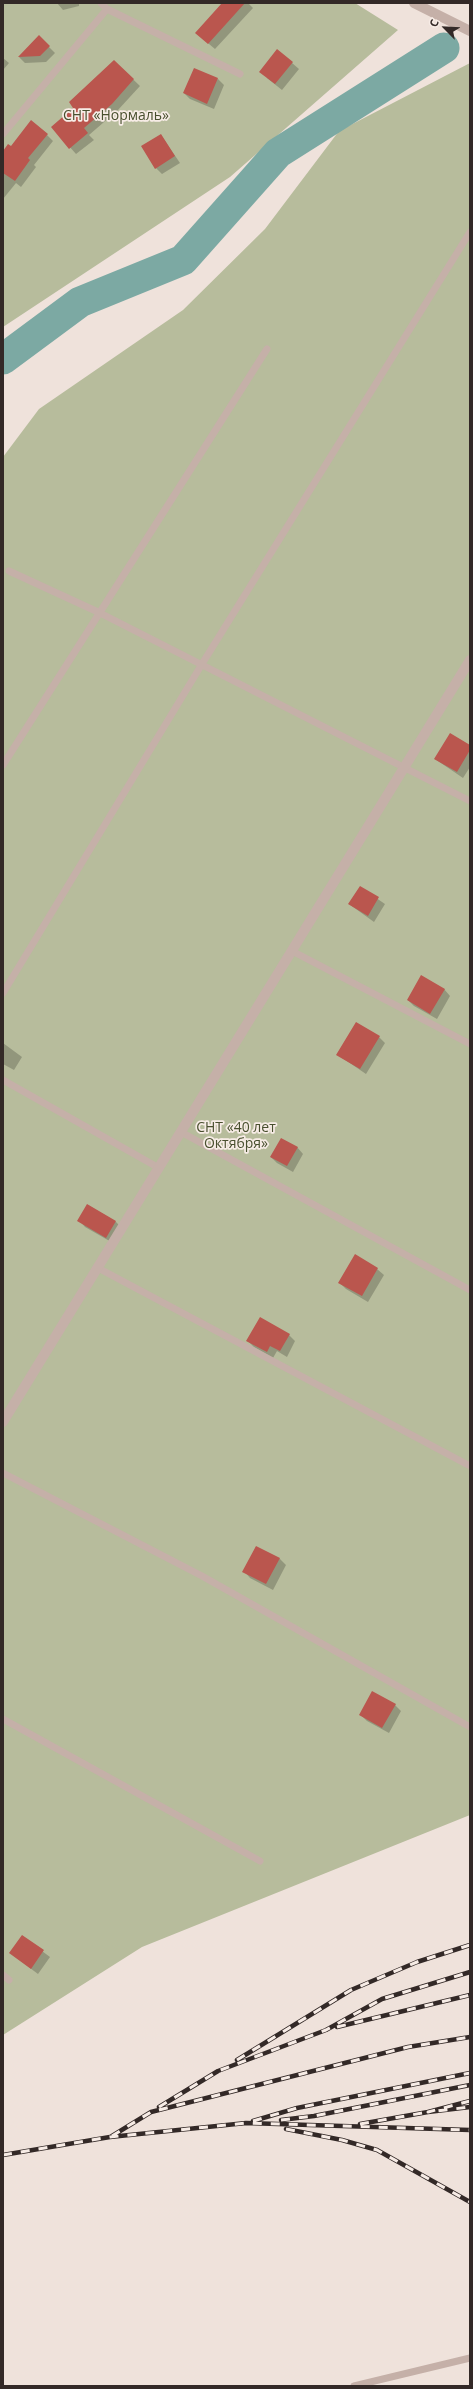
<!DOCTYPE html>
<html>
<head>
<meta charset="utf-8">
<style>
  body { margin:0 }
  #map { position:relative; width:473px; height:2389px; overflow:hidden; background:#efe2db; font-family:"Open Sans",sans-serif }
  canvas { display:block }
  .frame { position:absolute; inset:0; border:4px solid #332927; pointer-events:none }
  .north { position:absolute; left:425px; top:8px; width:40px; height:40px; -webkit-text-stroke:3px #f7ece6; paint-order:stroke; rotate:294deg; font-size:11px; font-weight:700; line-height:16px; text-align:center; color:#332927 }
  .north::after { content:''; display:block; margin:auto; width:14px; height:18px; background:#332927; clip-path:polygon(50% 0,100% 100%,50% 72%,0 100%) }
</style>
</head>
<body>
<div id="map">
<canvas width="473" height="2389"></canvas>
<div class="frame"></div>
<div class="north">С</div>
</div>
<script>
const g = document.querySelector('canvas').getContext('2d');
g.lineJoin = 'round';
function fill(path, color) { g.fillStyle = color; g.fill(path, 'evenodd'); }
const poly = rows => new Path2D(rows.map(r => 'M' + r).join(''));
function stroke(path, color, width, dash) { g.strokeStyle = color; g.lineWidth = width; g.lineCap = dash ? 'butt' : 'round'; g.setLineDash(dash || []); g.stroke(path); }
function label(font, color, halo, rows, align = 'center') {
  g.font = font + ' "Open Sans",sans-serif'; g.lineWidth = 3.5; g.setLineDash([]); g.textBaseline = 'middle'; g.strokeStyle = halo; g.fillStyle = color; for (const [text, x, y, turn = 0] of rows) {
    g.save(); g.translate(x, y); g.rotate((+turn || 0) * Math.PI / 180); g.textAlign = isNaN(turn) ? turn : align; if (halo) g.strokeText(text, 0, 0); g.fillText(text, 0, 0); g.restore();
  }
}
const green = poly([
  [3,3,355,3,398,30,230,177,3,327],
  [470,63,470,1815,142,1947,3,2035,3,457,39,409,183,310,265,229,339,131]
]);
const shadow = poly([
  [57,3,79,3,79,6,63,10],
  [223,3,248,3,253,8,215,49,203,39],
  [39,37,55,53,46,62,25,63,19,57],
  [277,50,299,69,282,90,267,78],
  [3,58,9,63,3,70],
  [114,61,140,86,118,110,89,135,94,140,76,154,52,127,75,108],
  [218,79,224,85,214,109,190,99,184,93],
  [47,135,53,141,34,165,36,167,21,187,16,183,3,199,3,152,11,147],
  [161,135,180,163,162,174,156,168],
  [470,746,470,767,463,778,435,759],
  [360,887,385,904,374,922,349,904],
  [444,989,450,996,437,1019,414,1006,408,1000],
  [379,1037,385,1043,366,1074,338,1055],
  [3,1043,22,1057,14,1070,3,1064],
  [297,1147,303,1154,293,1172,277,1163,271,1157],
  [88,1205,116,1222,122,1228,113,1243,85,1227,79,1220],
  [377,1269,384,1275,368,1302,346,1289,340,1283],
  [289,1335,295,1341,287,1357,277,1351,273,1358,254,1347,248,1341],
  [256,1547,280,1559,286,1565,273,1590,250,1578,244,1571],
  [395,1705,401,1711,389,1733,367,1721,361,1715],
  [22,1936,50,1957,38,1974,10,1953]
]);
const river = poly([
  [3,359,80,302,183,260,278,153,444,48]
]);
const building = poly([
  [222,3,245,3,208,44,195,33],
  [39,35,50,46,40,56,18,57],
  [277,49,293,62,275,84,259,72],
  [114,60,134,79,112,104,84,128,88,133,69,149,51,127,73,108,69,102],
  [194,68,218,78,207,104,183,93],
  [31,120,48,134,28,158,30,160,15,181,3,173,3,151,8,144,11,146],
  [161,134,175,156,155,169,141,146],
  [450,733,470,745,470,750,457,772,434,759],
  [360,886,379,897,368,916,348,904],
  [421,975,445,989,430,1014,407,1000],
  [356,1022,380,1036,360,1069,336,1055],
  [281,1138,298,1147,287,1166,270,1157],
  [87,1204,116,1221,106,1238,77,1221],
  [355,1254,378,1268,362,1296,338,1283],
  [260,1317,290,1334,280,1351,270,1346,267,1352,246,1341],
  [256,1546,280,1558,266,1584,242,1572],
  [372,1691,396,1704,382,1728,359,1715],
  [22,1935,44,1950,31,1969,9,1953]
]);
const service = poly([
  [107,9,240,74],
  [3,134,107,9,101,3],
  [9,571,98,612,470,801],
  [3,765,267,349],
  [292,951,470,1044],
  [3,993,202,664,470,232],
  [3,1080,159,1168],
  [181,1132,470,1290],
  [98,1268,470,1466],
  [3,1473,202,1576,470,1727],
  [3,1719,260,1861],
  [3,1975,9,1980],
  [354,2386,470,2358]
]);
const minor = poly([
  [414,3,470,31],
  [3,1422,470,660]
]);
const rail = poly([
  [337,2027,470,1995],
  [237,2060,351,1990,417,1962,470,1945],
  [470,2101,428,2112,470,2107],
  [159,2107,218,2071,326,2030,382,1999,470,1972],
  [281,2120,314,2116,470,2085],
  [253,2121,297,2108,470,2073],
  [360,2124,428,2112],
  [286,2129,342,2140,377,2150,470,2202],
  [112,2136,151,2112,408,2047,470,2037],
  [3,2155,110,2137,246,2123,470,2130]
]);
const parkNames = [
  ["СНТ «Нормаль»",116,116],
  ["СНТ «40 лет",236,1128],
  ["Октября»",236,1144]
];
fill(green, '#b7bc9c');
fill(shadow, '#0003');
stroke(river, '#7ca9a3', 31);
fill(building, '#ba564e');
stroke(service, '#c5b0a8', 7);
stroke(minor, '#c5b0a8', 10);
stroke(rail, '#332927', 4.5);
stroke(rail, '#f7ece6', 3, [9]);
label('14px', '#484f2e', '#f7ece6', parkNames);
</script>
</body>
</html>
